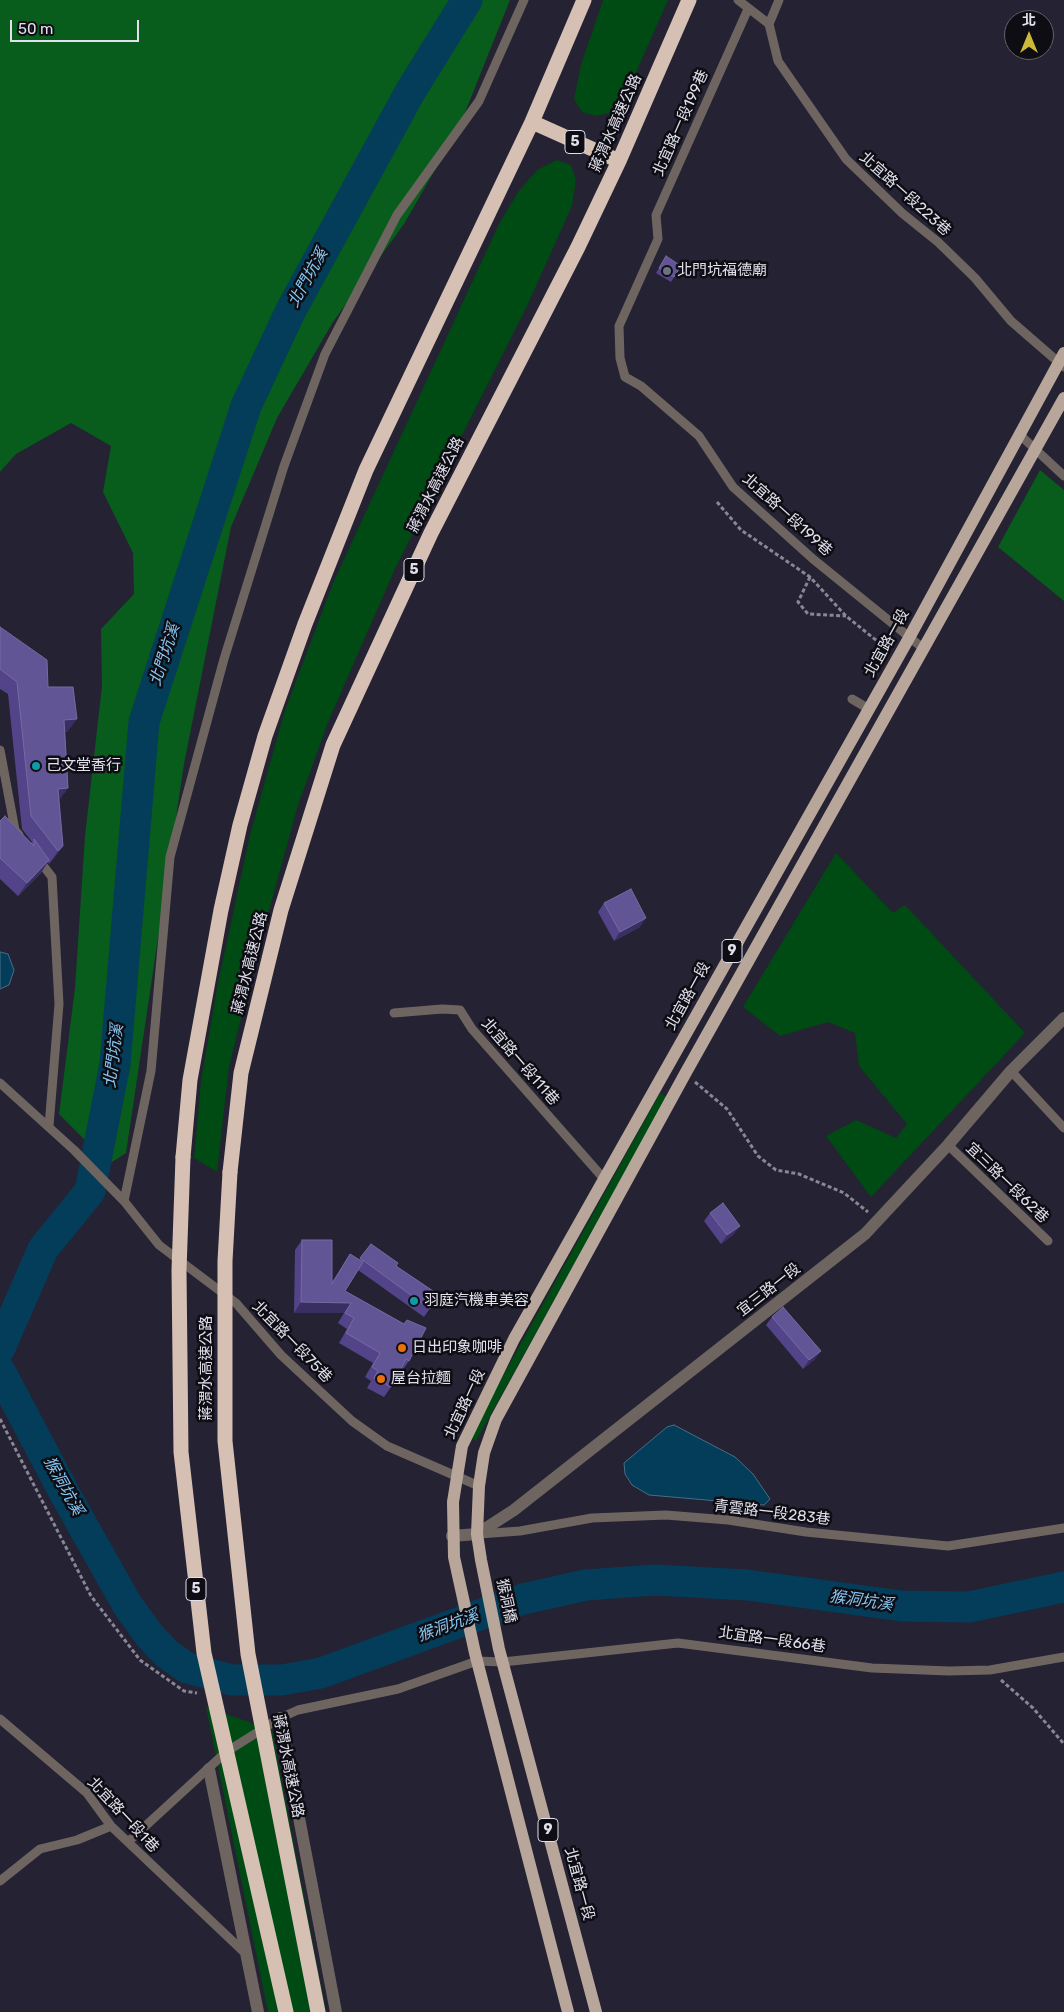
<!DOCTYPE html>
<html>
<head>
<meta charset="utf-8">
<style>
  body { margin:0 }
  #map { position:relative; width:1064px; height:2012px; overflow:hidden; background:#242233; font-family:Rubik,"Noto Sans TC",sans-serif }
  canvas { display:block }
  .north { position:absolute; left:1004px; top:10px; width:50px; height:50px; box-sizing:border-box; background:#0e0d14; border:1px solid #62616a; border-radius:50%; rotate:0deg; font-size:14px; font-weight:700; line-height:20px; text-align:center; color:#e1e0ec }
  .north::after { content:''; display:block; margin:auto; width:18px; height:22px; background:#ccb938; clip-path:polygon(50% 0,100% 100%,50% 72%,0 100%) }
  .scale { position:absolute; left:10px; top:20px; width:129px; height:22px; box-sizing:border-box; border:2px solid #e1e0ec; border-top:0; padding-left:6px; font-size:15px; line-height:18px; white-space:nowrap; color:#e1e0ec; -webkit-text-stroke:4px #0e0d14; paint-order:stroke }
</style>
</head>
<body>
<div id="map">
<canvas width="1064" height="2012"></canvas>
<div class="north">北</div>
<div class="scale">50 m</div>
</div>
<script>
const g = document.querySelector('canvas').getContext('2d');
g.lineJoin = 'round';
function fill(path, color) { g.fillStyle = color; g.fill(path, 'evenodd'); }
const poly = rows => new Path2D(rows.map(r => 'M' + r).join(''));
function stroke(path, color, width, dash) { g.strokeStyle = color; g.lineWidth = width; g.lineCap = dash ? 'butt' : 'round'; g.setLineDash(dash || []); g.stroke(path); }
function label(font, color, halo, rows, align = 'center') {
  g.font = font + ' Rubik,"Noto Sans TC",sans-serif'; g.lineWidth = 5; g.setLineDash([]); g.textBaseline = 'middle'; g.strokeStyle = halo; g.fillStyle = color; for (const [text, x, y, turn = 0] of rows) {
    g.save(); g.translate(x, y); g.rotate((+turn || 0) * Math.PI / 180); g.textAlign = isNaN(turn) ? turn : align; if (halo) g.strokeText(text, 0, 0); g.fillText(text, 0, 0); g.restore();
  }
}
const green = poly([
  [603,0,668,0,635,75,609,113,596,116,582,112,574,99,581,65],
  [557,160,571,165,576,180,572,206,527,306,395,569,329,720,298,805,256,958,229,1067,217,1172,194,1158,201,1081,218,983,250,835,284,713,333,583,499,224,518,192,537,170],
  [836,853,893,913,905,905,1025,1033,871,1197,826,1136,856,1120,896,1138,907,1124,859,1066,855,1033,828,1022,780,1036,743,1007],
  [660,1093,667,1097,476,1441,469,1437],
  [206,1707,272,1730,326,2012,268,2012]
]);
const forest = poly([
  [0,0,510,0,458,130,404,224,333,322,277,418,231,527,184,764,126,1153,109,1164,59,1114,75,988,85,836,102,686,101,629,134,594,133,553,103,492,111,446,71,423,16,454,0,472],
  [1040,470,1064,490,1064,601,998,547]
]);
const water = poly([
  [0,952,8,954,14,970,9,985,0,989,0,952],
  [674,1425,735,1457,753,1474,770,1499,764,1505,649,1495,632,1485,625,1474,624,1463,667,1427,674,1425]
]);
const river = poly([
  [0,1348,43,1249,90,1191,115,1064,144,722,246,406,291,310,410,92,467,0],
  [0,1371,66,1496,128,1606,150,1636,167,1654,187,1668,232,1680,282,1680,321,1673,523,1599,586,1585,655,1580,747,1585,902,1606,969,1607,1064,1587]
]);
const path = poly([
  [717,502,741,530,810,577,846,616,887,649],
  [810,577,798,602,808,614,846,616],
  [695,1082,727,1109,758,1156,776,1170,799,1174,844,1193,868,1212],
  [0,1419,91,1596,140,1660,184,1691,197,1693],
  [1001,1680,1033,1708,1064,1744]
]);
const service = poly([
  [738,0,769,24,778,61,846,159,902,213,938,242,975,278,1011,321,1064,367],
  [748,9,656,215,658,239,619,326,620,358,625,377,641,386,699,436,733,487,813,559,924,649],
  [769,24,779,0],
  [1020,435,1064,476],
  [852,699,869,709],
  [0,750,15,830,19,835],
  [38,859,52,877,59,1004,49,1126],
  [394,1013,442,1009,460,1010,472,1029,605,1180],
  [1011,1071,1064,1128],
  [0,1083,74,1150,124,1201,159,1245,236,1303,281,1355,352,1421,387,1446,479,1486],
  [948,1145,1048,1241],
  [124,1201,151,1071,170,857,224,659,284,466,325,354,397,215,479,101,524,0],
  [479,1534,520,1531,592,1518,666,1515,728,1520,806,1532,948,1546,1064,1528],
  [0,1719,87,1793,111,1826,245,1953],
  [128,1842,226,1752,280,1718,298,1710,398,1689,477,1661,503,1662,678,1643,872,1668,949,1671,990,1670,1064,1657],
  [0,1881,40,1849,77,1840,111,1826]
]);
const minor = poly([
  [280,1718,336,2012],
  [209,1769,258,2012]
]);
const tertiary = poly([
  [452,1536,477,1534,514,1510,865,1234,948,1145,1011,1071,1064,1018]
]);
const primary = poly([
  [568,2012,475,1653,454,1557,453,1502,462,1446,514,1339,909,638,1064,353],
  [596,2012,499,1649,481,1560,477,1534,479,1486,484,1453,496,1419,685,1074,1064,398]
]);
const motorway = poly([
  [532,122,619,161],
  [183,1157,190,1080,221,910,240,825,265,736,305,624,366,470,532,122,584,0],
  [230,1172,241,1073,281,910,333,745,431,533,578,247,619,161,689,0]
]);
const motorwayBridge = poly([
  [183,1157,179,1270,181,1452,204,1653,286,2012],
  [230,1172,225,1261,225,1441,248,1654,318,2012]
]);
const wall = poly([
  [666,256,674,277,671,282,656,273],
  [0,627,48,687,68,731,65,732,68,788,59,800,63,846,54,858,49,864,48,862,41,873,18,896,0,879,0,821,31,843,32,842,22,829,8,694,0,689],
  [604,903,640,927,614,941,598,912],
  [710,1213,734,1234,721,1244,704,1221],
  [302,1240,332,1282,350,1254,359,1260,371,1244,396,1266,439,1295,424,1317,358,1270,345,1291,404,1324,407,1320,409,1361,402,1371,401,1370,391,1387,384,1397,367,1388,371,1381,365,1377,373,1363,339,1343,347,1329,338,1323,344,1313,294,1313,295,1250],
  [772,1317,815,1359,803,1369,766,1325]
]);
const shadedWall = poly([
  [77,719,68,731,55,732,64,720],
  [68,788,59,800,58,789],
  [63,846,54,858,49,864,58,851],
  [49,860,41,873,18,896,27,883],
  [646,918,640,927,614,941,620,932],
  [740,1226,734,1234,721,1244,727,1235],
  [301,1302,351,1303,344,1313,294,1313],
  [821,1351,815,1359,803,1369,809,1360]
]);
const building = poly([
  [666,256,681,266,674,277,659,268,666,256],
  [0,627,47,660,48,687,73,687,77,719,64,720,68,788,58,789,63,846,58,851,31,816,17,682,0,669,0,627],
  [5,816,34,846,34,839,49,860,27,883,0,858,0,821,5,816],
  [631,889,646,918,620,932,604,903,631,889],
  [723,1203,740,1226,727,1235,710,1213,723,1203],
  [302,1240,332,1240,332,1284,350,1254,363,1262,345,1291,404,1324,407,1320,426,1328,409,1361,406,1359,391,1387,374,1378,378,1371,372,1367,380,1353,346,1333,354,1318,345,1313,351,1303,301,1302,302,1240],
  [371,1244,398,1263,396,1266,439,1295,430,1309,360,1258,371,1244],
  [783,1307,821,1351,809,1360,772,1317,783,1307]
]);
const markers = [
  [667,271,5,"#6b7280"],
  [36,766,5,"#0f9aa8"],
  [414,1301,5,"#0f9aa8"],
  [402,1348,5,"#e8710a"],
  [381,1379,5,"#e8710a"]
];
const shields = [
  [575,142,20],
  [414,570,20],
  [732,951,20],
  [196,1589,20],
  [548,1830,20]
];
const shieldNames = [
  ["5",575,142],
  ["5",414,570],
  ["9",732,951],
  ["5",196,1589],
  ["9",548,1830]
];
const streetNames = [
  ["蔣渭水高速公路",616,123,-66],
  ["北宜路一段199巷",681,123,-66],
  ["北宜路一段223巷",905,194,42],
  ["蔣渭水高速公路",436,485,-63],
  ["北宜路一段199巷",787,515,42],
  ["北宜路一段",887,643,-61],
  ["蔣渭水高速公路",250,963,-76],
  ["北宜路一段",688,996,-61],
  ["北宜路一段111巷",520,1062,49],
  ["宜三路一段62巷",1007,1183,44],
  ["宜三路一段",769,1290,-38],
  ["北宜路一段75巷",292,1342,46],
  ["蔣渭水高速公路",207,1368,-90],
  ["北宜路一段",465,1404,-65],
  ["青雲路一段283巷",772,1513,7],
  ["猴洞橋",506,1601,78],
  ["北宜路一段66巷",772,1640,8],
  ["蔣渭水高速公路",288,1766,79],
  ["北宜路一段1巷",123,1815,47],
  ["北宜路一段",579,1884,75]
];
const poiNames = [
  ["北門坑福德廟",677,271],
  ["己文堂香行",46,766],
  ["羽庭汽機車美容",424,1301],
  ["日出印象咖啡",412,1348],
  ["屋台拉麵",391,1379]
];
const waterNames = [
  ["北門坑溪",308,278,-61],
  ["北門坑溪",165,655,-72],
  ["北門坑溪",114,1056,-83],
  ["猴洞坑溪",63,1486,61],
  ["猴洞坑溪",861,1601,8],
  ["猴洞坑溪",448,1626,-20]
];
fill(green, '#004a13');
fill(forest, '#085c1c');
fill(water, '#043d59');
stroke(water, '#466e85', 1);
stroke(river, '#043d59', 31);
stroke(path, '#898796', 3, [4, 2.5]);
stroke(service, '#6f6560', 9);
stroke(minor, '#6f6560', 12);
stroke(tertiary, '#6f6560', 12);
stroke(primary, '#b9a69b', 12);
stroke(motorway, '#d6bfb3', 15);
stroke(motorwayBridge, '#d6bfb3', 15);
fill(wall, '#53448a');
fill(shadedWall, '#3a2f63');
fill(building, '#625595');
stroke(building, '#766aa2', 1);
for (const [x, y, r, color] of markers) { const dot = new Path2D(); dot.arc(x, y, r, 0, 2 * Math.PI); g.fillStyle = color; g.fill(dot); stroke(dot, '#0e0d14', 2); }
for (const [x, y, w] of shields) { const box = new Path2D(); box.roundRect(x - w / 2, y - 11.5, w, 23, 4); g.fillStyle = '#0e0d14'; g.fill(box); stroke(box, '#e1e0ec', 1); }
label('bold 14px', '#e1e0ec', null, shieldNames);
label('15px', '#e1e0ec', '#0e0d14', streetNames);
label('15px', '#e1e0ec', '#0e0d14', poiNames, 'left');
label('italic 16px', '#87c9f5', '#0e0d14', waterNames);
</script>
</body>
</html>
